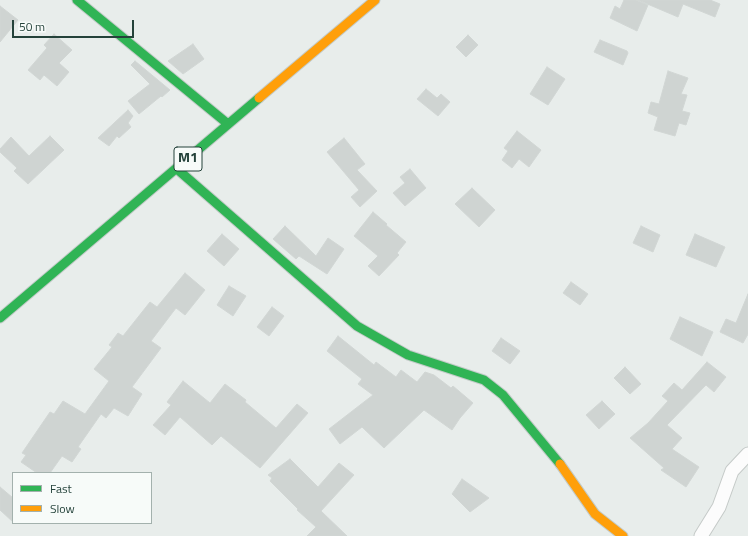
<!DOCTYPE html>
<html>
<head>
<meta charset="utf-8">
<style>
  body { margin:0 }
  #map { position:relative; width:748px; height:536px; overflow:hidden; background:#e8edeb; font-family:"Titillium Web",sans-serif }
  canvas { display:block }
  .legend { position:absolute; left:12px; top:472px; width:140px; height:52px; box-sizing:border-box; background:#f7fbf9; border:1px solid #a3b1ad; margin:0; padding:5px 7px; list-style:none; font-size:12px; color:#24423a }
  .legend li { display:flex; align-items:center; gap:8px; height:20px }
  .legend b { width:20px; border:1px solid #a3b1ad }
  .scale { position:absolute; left:12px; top:20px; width:122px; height:18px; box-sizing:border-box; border:2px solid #24423a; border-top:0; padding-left:5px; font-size:12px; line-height:14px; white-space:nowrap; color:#24423a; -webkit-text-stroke:3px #f7fbf9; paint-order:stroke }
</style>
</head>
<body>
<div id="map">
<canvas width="748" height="536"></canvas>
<ul class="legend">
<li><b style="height:5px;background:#30b455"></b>Fast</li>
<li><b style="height:5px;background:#ff9f0a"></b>Slow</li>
</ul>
<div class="scale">50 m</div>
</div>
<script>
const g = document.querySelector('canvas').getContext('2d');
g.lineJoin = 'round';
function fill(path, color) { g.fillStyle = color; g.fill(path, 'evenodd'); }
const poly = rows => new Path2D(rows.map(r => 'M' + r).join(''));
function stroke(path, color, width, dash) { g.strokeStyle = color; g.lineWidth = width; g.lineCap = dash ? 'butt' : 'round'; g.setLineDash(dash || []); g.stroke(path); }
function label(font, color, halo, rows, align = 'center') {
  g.font = font + ' "Titillium Web",sans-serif'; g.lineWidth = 3.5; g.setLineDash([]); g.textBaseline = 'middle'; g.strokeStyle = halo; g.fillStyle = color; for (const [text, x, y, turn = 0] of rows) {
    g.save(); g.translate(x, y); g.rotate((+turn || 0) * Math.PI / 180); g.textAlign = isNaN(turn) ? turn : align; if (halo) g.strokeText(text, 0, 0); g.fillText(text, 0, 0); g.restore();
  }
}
const building = poly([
  [624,0,636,0,648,5,637,31,610,18,615,6,620,9,624,0],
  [638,0,710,0,720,4,715,17,683,4,678,17,638,0],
  [0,6,18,20,0,42,0,6],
  [54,34,72,50,59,63,69,72,57,86,44,75,40,80,28,70,47,48,44,45,54,34],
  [468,35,478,45,466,57,456,47,468,35],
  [600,40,627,51,628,53,623,65,594,52,600,40],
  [193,44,204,59,183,74,168,61,193,44],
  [135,61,170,90,162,97,161,96,139,114,128,101,150,84,131,65,135,61],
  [547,67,565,79,548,105,530,94,547,67],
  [668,71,688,78,681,94,687,95,682,111,690,113,686,125,679,123,675,136,654,130,658,117,648,113,651,102,659,104,668,71],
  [426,89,437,98,441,94,450,102,438,116,417,99,426,89],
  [128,110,133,116,128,123,131,127,119,138,117,136,109,146,98,138,128,110],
  [517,131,541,150,529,167,519,159,512,168,502,160,508,151,504,148,517,131],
  [50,136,64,150,28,184,14,171,17,168,0,152,0,149,11,137,29,156,50,136],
  [344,138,365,164,357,170,377,191,360,207,351,197,359,190,327,152,344,138],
  [410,169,426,188,405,206,393,193,405,183,400,177,410,169],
  [472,188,495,210,479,227,455,204,472,188],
  [373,212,387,224,386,225,406,242,397,253,399,255,379,276,368,266,378,256,354,236,373,212],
  [285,226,316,256,328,238,344,249,327,274,299,256,296,259,273,239,285,226],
  [641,226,660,235,653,252,633,243,641,226],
  [222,234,239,249,224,266,207,251,222,234],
  [695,234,725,247,716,267,686,255,695,234],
  [185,273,205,290,185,315,176,308,151,341,161,348,132,387,142,394,128,416,114,408,106,418,101,414,78,447,81,449,72,462,62,456,50,473,37,473,21,462,26,455,22,453,50,412,54,414,63,401,85,414,109,381,94,369,112,347,109,345,118,333,123,336,150,302,157,307,185,273],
  [571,282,588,294,580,305,563,293,571,282],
  [229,286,246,296,233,316,217,305,229,286],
  [748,294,748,334,743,343,720,332,726,319,736,323,748,294],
  [272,307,284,316,269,336,257,327,272,307],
  [680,317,713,332,702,356,670,339,680,317],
  [338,336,374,365,376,362,396,377,401,370,417,382,425,372,434,375,451,388,453,386,473,403,460,418,452,430,424,410,384,448,362,427,340,444,329,429,373,395,358,384,362,379,327,351,338,336],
  [501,338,520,351,510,364,492,351,501,338],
  [707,362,726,377,714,392,706,385,667,425,682,438,672,449,699,467,686,487,661,470,664,468,630,438,648,423,668,401,662,396,674,383,682,390,707,362],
  [625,367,641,384,630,394,614,378,625,367],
  [183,381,210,403,225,384,246,400,245,402,276,428,297,404,308,413,260,468,221,436,212,445,180,417,165,435,153,425,171,405,167,402,183,381],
  [602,401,615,414,599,429,586,415,602,401],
  [290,459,318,487,339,463,354,475,321,511,347,536,307,536,316,527,297,510,298,509,270,481,272,478,268,475,290,459],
  [462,479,489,498,470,512,452,494,462,479],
  [0,487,13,498,13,522,0,510,0,487]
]);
const street = poly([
  [701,536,719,507,732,471,748,454]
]);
const fast = poly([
  [77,0,228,124],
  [177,169,357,326,408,355,484,380,503,395,560,464],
  [0,318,259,98]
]);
const slow = poly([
  [259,98,375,0],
  [560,464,595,514,623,536]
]);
const shields = [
  [188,159,28]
];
const shieldNames = [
  ["M1",188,159]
];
fill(building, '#cfd4d2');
stroke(building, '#d1d6d4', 1);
stroke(street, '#c5cac8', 15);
stroke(fast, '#c3cbc8', 11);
stroke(slow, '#c3cbc8', 11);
stroke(street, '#fcfcfc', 13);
stroke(fast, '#30b455', 9);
stroke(slow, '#ff9f0a', 9);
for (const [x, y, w] of shields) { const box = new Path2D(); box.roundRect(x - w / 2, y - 12, w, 24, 3); g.fillStyle = '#f7fbf9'; g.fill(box); stroke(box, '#24423a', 1); }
label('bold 14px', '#24423a', null, shieldNames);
</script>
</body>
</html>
